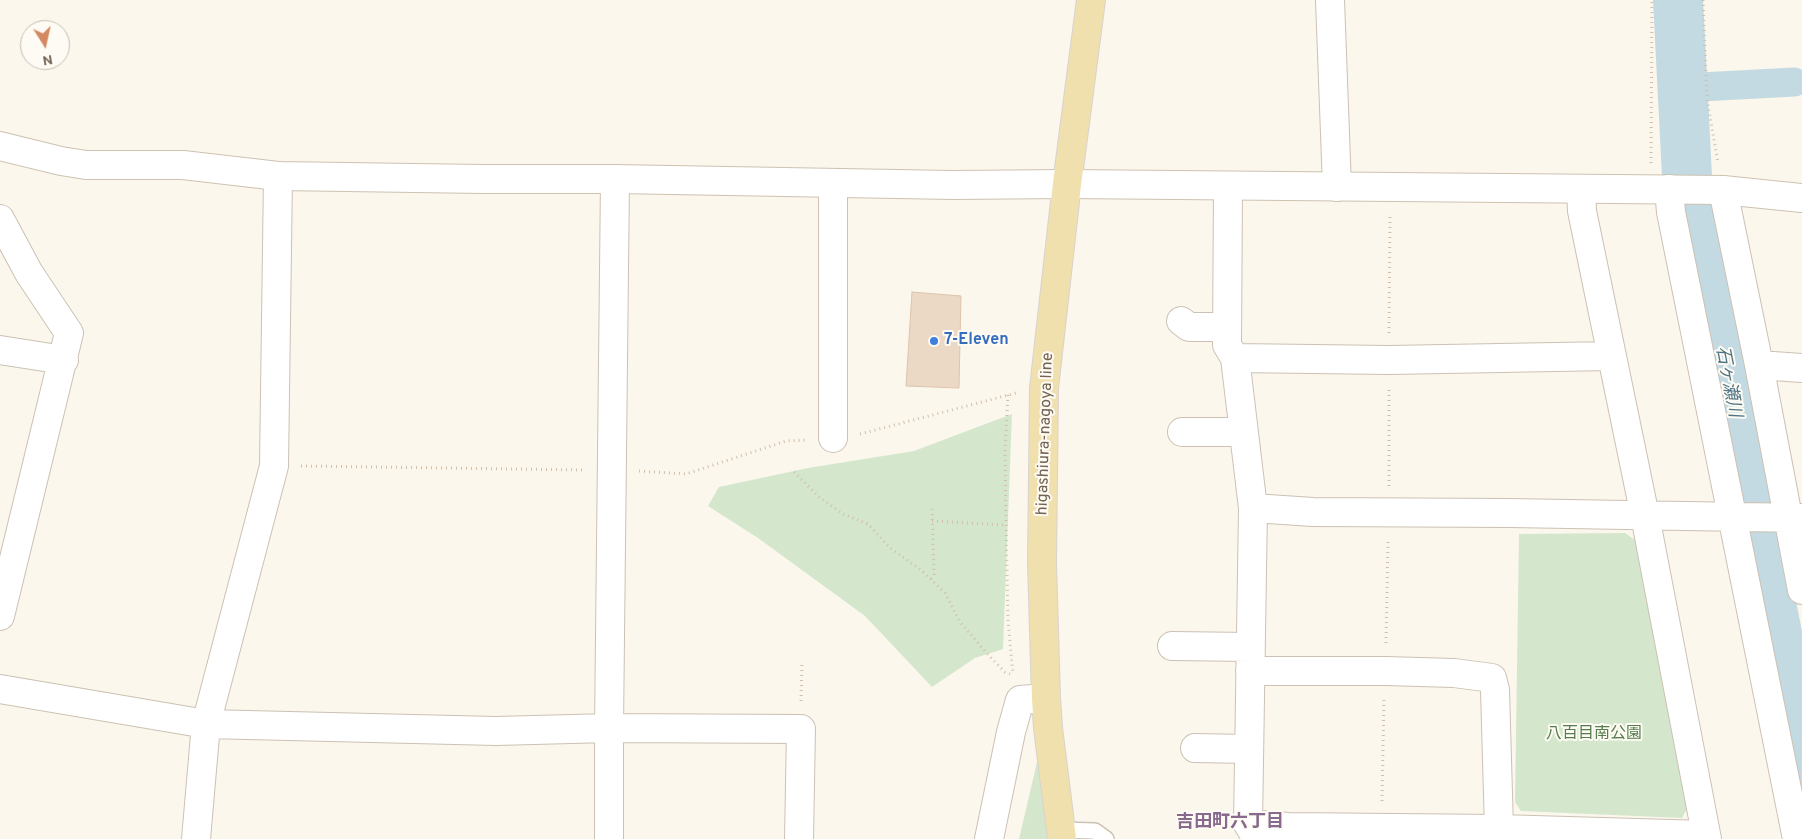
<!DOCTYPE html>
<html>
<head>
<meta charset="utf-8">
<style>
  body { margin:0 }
  #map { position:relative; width:1802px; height:839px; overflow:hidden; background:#fbf7ed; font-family:Overpass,sans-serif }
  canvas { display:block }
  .north { position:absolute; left:20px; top:20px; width:50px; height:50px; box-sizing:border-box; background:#fdfbf3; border:1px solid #c6beb3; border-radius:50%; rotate:170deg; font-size:14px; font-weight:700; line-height:20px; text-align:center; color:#746252 }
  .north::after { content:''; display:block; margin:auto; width:18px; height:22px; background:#d58962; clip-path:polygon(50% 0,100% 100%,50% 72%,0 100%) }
</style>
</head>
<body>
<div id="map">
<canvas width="1802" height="839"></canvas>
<div class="north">N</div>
</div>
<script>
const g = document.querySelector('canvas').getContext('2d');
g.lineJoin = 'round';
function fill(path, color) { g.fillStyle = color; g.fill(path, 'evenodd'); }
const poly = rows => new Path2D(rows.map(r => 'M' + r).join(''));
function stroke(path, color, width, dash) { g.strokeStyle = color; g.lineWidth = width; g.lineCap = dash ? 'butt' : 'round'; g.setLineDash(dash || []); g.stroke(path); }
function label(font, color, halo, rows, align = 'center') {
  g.font = font + ' Overpass,"Noto Sans JP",sans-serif'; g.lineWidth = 4; g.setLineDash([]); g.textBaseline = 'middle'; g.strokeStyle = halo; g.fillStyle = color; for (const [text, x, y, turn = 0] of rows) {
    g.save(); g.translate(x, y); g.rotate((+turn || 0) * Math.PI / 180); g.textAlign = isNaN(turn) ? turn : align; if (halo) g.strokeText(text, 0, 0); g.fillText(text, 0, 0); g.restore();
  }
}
const green = poly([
  [1012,414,1003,649,975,658,932,687,865,616,758,538,708,506,719,487,808,468,914,451],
  [1625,533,1635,540,1689,805,1682,818,1521,811,1515,802,1519,534],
  [1042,741,1051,839,1019,839]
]);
const canal = poly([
  [1682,88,1794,82]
]);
const river = poly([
  [1678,0,1687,176,1802,761]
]);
const building = poly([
  [912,292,961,296,959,388,906,386,912,292]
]);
const path = poly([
  [1703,0,1707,99,1718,163],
  [1651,163,1652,0],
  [1389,333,1390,215],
  [1008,395,1005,449,1006,525,1008,621,1013,674],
  [860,434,1016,393],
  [301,466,585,470],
  [639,471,686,474,786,441,807,440],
  [794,472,819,497,843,514,868,524,889,547,921,570,945,593,960,622,991,658,1005,672,1010,674],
  [1389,486,1389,387],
  [932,521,1006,525],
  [931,579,934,574,932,507],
  [1386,643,1388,540],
  [801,701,802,661],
  [1382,801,1384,697]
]);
const lane = poly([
  [1061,830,1095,831,1106,839]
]);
const street = poly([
  [1330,0,1337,187],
  [833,183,833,438],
  [1228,186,1227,345,1235,358,1253,508,1248,824,1257,839],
  [1581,189,1582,211,1645,516,1707,839],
  [1669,189,1671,212,1797,839],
  [1723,190,1759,365,1802,590],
  [0,219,29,273,69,333,0,616],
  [1181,321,1189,327,1226,327],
  [0,350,64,360],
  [1235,358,1389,360,1611,356],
  [1759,365,1802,368],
  [1182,432,1243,432],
  [1253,508,1313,512,1510,513,1802,518],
  [1172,646,1250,647],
  [1250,671,1385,671,1454,673,1492,678,1495,690,1499,829],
  [0,689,206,724,496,731,609,728,801,729,799,839],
  [1195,748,1249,749],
  [1248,824,1288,827,1499,829,1706,835],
  [196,839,206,724,274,466,278,176],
  [609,839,609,728,615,179],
  [989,839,1011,732,1020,700,1046,698]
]);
const secondary = poly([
  [0,146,61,161,86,165,183,165,278,176,483,179,615,179,953,185,1067,184,1723,190,1802,198]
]);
const primary = poly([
  [1062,839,1048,728,1046,698,1042,563,1044,388,1067,184,1091,0]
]);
const markers = [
  [934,341,5,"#3f7fe0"]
];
const shopNames = [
  ["7-Eleven",944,341]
];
const streetNames = [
  ["higashiura-nagoya line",1046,434,-88]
];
const parkNames = [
  ["八百目南公園",1594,735]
];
const waterNames = [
  ["石ヶ瀬川",1727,382,79]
];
const neighbourhoodNames = [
  ["吉田町六丁目",1230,823]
];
fill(green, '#d4e7cc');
stroke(canal, '#c3dae3', 29);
stroke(river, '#c3dae3', 50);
fill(building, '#ebd9c6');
stroke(building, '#ddc4aa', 1);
stroke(lane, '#ccc1b3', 18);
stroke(street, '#ccc1b3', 30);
stroke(secondary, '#cec2b1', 30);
stroke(primary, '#d8d3cf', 30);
stroke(path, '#d2bfaa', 3, [1, 4]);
stroke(lane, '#fff', 15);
stroke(street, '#fff', 28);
stroke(secondary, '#fff', 28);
stroke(primary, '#f0e0ae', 28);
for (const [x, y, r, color] of markers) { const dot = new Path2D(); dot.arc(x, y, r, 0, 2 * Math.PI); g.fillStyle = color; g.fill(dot); stroke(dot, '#fdfbf3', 2); }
label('bold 16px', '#366cbe', '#fdfbf3', shopNames, 'left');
label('16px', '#746252', '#fdfbf3', streetNames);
label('16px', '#567d4e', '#fdfbf3', parkNames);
label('italic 18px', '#4e7484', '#fdfbf3', waterNames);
label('bold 18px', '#876a8e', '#fdfbf3', neighbourhoodNames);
</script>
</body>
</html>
